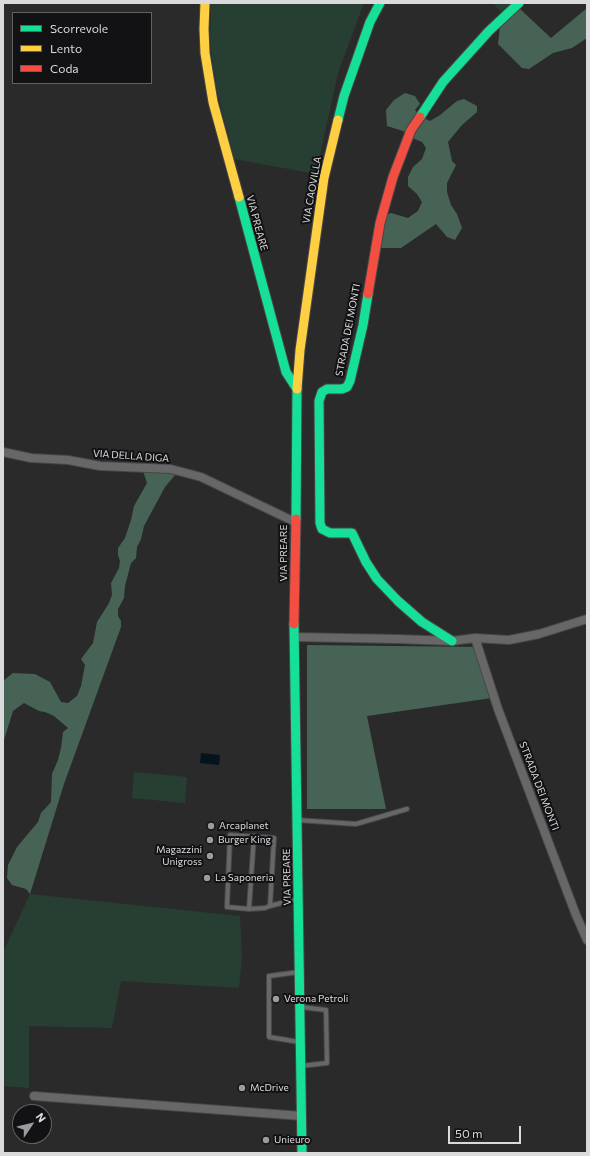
<!DOCTYPE html>
<html>
<head>
<meta charset="utf-8">
<style>
  body { margin:0 }
  #map { position:relative; width:590px; height:1156px; overflow:hidden; background:#2a2a2b; font-family:Commissioner,sans-serif }
  canvas { display:block }
  .frame { position:absolute; inset:0; border:4px solid #dadadc; pointer-events:none }
  .legend { position:absolute; left:12px; top:12px; width:140px; height:72px; box-sizing:border-box; background:#121214; border:1px solid #626264; margin:0; padding:5px 7px; list-style:none; font-size:12px; color:#dadadc }
  .legend li { display:flex; align-items:center; gap:8px; height:20px }
  .legend b { width:20px; border:1px solid #626264 }
  .north { position:absolute; left:12px; top:1104px; width:40px; height:40px; box-sizing:border-box; background:#121214; border:1px solid #626264; border-radius:50%; rotate:55deg; font-size:11px; font-weight:700; line-height:16px; text-align:center; color:#dadadc }
  .north::after { content:''; display:block; margin:auto; width:14px; height:18px; background:#9c9c9e; clip-path:polygon(50% 0,100% 100%,50% 72%,0 100%) }
  .scale { position:absolute; left:448px; top:1126px; width:73px; height:18px; box-sizing:border-box; border:2px solid #dadadc; border-top:0; padding-left:5px; font-size:12px; line-height:14px; white-space:nowrap; color:#dadadc; -webkit-text-stroke:3px #121214; paint-order:stroke }
</style>
</head>
<body>
<div id="map">
<canvas width="590" height="1156"></canvas>
<div class="frame"></div>
<ul class="legend">
<li><b style="height:5px;background:#16e098"></b>Scorrevole</li>
<li><b style="height:5px;background:#ffcf43"></b>Lento</li>
<li><b style="height:5px;background:#f24e42"></b>Coda</li>
</ul>
<div class="north">N</div>
<div class="scale">50 m</div>
</div>
<script>
const g = document.querySelector('canvas').getContext('2d');
g.lineJoin = 'round';
function fill(path, color) { g.fillStyle = color; g.fill(path, 'evenodd'); }
const poly = rows => new Path2D(rows.map(r => 'M' + r).join(''));
function stroke(path, color, width, dash) { g.strokeStyle = color; g.lineWidth = width; g.lineCap = dash ? 'butt' : 'round'; g.setLineDash(dash || []); g.stroke(path); }
function label(font, color, halo, rows, align = 'center') {
  g.font = font + ' Commissioner,sans-serif'; g.lineWidth = 4; g.setLineDash([]); g.textBaseline = 'middle'; g.strokeStyle = halo; g.fillStyle = color; for (const [text, x, y, turn = 0] of rows) {
    g.save(); g.translate(x, y); g.rotate((+turn || 0) * Math.PI / 180); g.textAlign = isNaN(turn) ? turn : align; if (halo) g.strokeText(text, 0, 0); g.fillText(text, 0, 0); g.restore();
  }
}
const green = poly([
  [211,3,364,3,338,73,316,174,234,159,217,91,210,42],
  [493,3,514,3,505,16],
  [134,772,187,777,185,803,132,798],
  [30,894,240,916,242,956,239,988,121,981,112,1028,29,1026,29,1088,3,1086,3,952]
]);
const forest = poly([
  [519,8,551,38,587,8,587,38,572,48,553,53,529,69,522,68,498,44,501,18],
  [405,93,415,96,420,104,415,110,420,116,430,121,440,115,457,101,464,99,477,106,477,112,462,125,448,142,452,161,456,165,447,183,447,192,451,205,457,214,462,228,455,240,447,237,436,224,401,248,370,248,380,218,391,213,408,218,418,211,422,202,417,194,408,186,408,177,413,167,422,159,426,148,422,142,410,137,403,131,387,126,386,110,394,100],
  [143,471,166,472,176,474,165,487,144,526,141,539,137,547,136,558,131,563,125,586,124,598,118,609,118,616,121,621,121,627,64,784,30,894,26,889,12,885,7,878,8,865,17,847,38,822,41,813,51,802,52,774,58,760,61,748,63,732,68,728,54,716,45,712,39,711,24,703,13,711,3,743,3,681,13,673,35,674,50,682,61,702,68,703,77,696,81,686,85,665,81,659,93,643,97,622,109,603,112,595,111,583,119,568,120,561,118,555,118,548,125,538,131,520,134,506,147,483],
  [307,645,481,647,499,697,367,716,386,809,307,809]
]);
const water = poly([
  [201,753,220,755,219,765,200,763]
]);
const lane = poly([
  [297,820,356,824,407,809],
  [270,906,274,838,230,835,227,907,249,909,265,908,270,906,296,899],
  [249,909,254,836],
  [299,972,269,976,269,1037,299,1042],
  [301,1007,326,1010,327,1063,301,1066]
]);
const street = poly([
  [3,452,31,458,68,460,100,466,171,469,201,477,295,522],
  [294,637,398,639,452,641,475,638,509,640,539,634,587,619],
  [475,638,498,709,576,915,587,940],
  [34,1096,302,1116]
]);
const fast = poly([
  [420,117,443,82,489,31,519,3],
  [338,120,344,96,370,22,380,3],
  [239,197,286,372,297,389,296,519],
  [368,294,363,325,350,381,347,387,342,389,327,389,322,392,319,401,320,523,322,529,330,533,352,533,366,562,377,579,398,601,422,622,452,641],
  [294,624,302,1153]
]);
const slow = poly([
  [205,3,204,29,205,53,213,102,239,197],
  [297,389,300,350,324,178,338,120]
]);
const jam = poly([
  [368,294,380,223,393,177,411,130,420,117],
  [294,624,296,519]
]);
const markers = [
  [211,826,4,"#9c9c9e"],
  [210,840,4,"#9c9c9e"],
  [210,856,4,"#9c9c9e"],
  [207,878,4,"#9c9c9e"],
  [276,999,4,"#9c9c9e"],
  [242,1088,4,"#9c9c9e"],
  [266,1140,4,"#9c9c9e"]
];
const streetNames = [
  ["VIA CAOVILLA",312,190,-80],
  ["VIA PREARE",257,223,75],
  ["STRADA DEI MONTI",348,330,-79],
  ["VIA DELLA DIGA",131,456,4],
  ["VIA PREARE",284,553,-90],
  ["STRADA DEI MONTI",539,786,69],
  ["VIA PREARE",287,877,-91]
];
const poiNames = [
  ["Arcaplanet",219,826],
  ["Burger King",218,840],
  ["Magazzini",202,850,"right"],
  ["Unigross",202,862,"right"],
  ["La Saponeria",215,878],
  ["Verona Petroli",284,999],
  ["McDrive",250,1088],
  ["Unieuro",274,1140]
];
fill(green, '#273e32');
fill(forest, '#476355');
fill(water, '#04131c');
stroke(lane, '#474748', 6);
stroke(street, '#474748', 10);
stroke(fast, '#474748', 11);
stroke(slow, '#474748', 11);
stroke(jam, '#474748', 11);
stroke(lane, '#676768', 4);
stroke(street, '#676768', 8);
stroke(fast, '#16e098', 9);
stroke(slow, '#ffcf43', 9);
stroke(jam, '#f24e42', 9);
for (const [x, y, r, color] of markers) { const dot = new Path2D(); dot.arc(x, y, r, 0, 2 * Math.PI); g.fillStyle = color; g.fill(dot); stroke(dot, '#121214', 1.5); }
label('10px', '#dadadc', '#121214', streetNames);
label('10px', '#dadadc', '#121214', poiNames, 'left');
</script>
</body>
</html>
